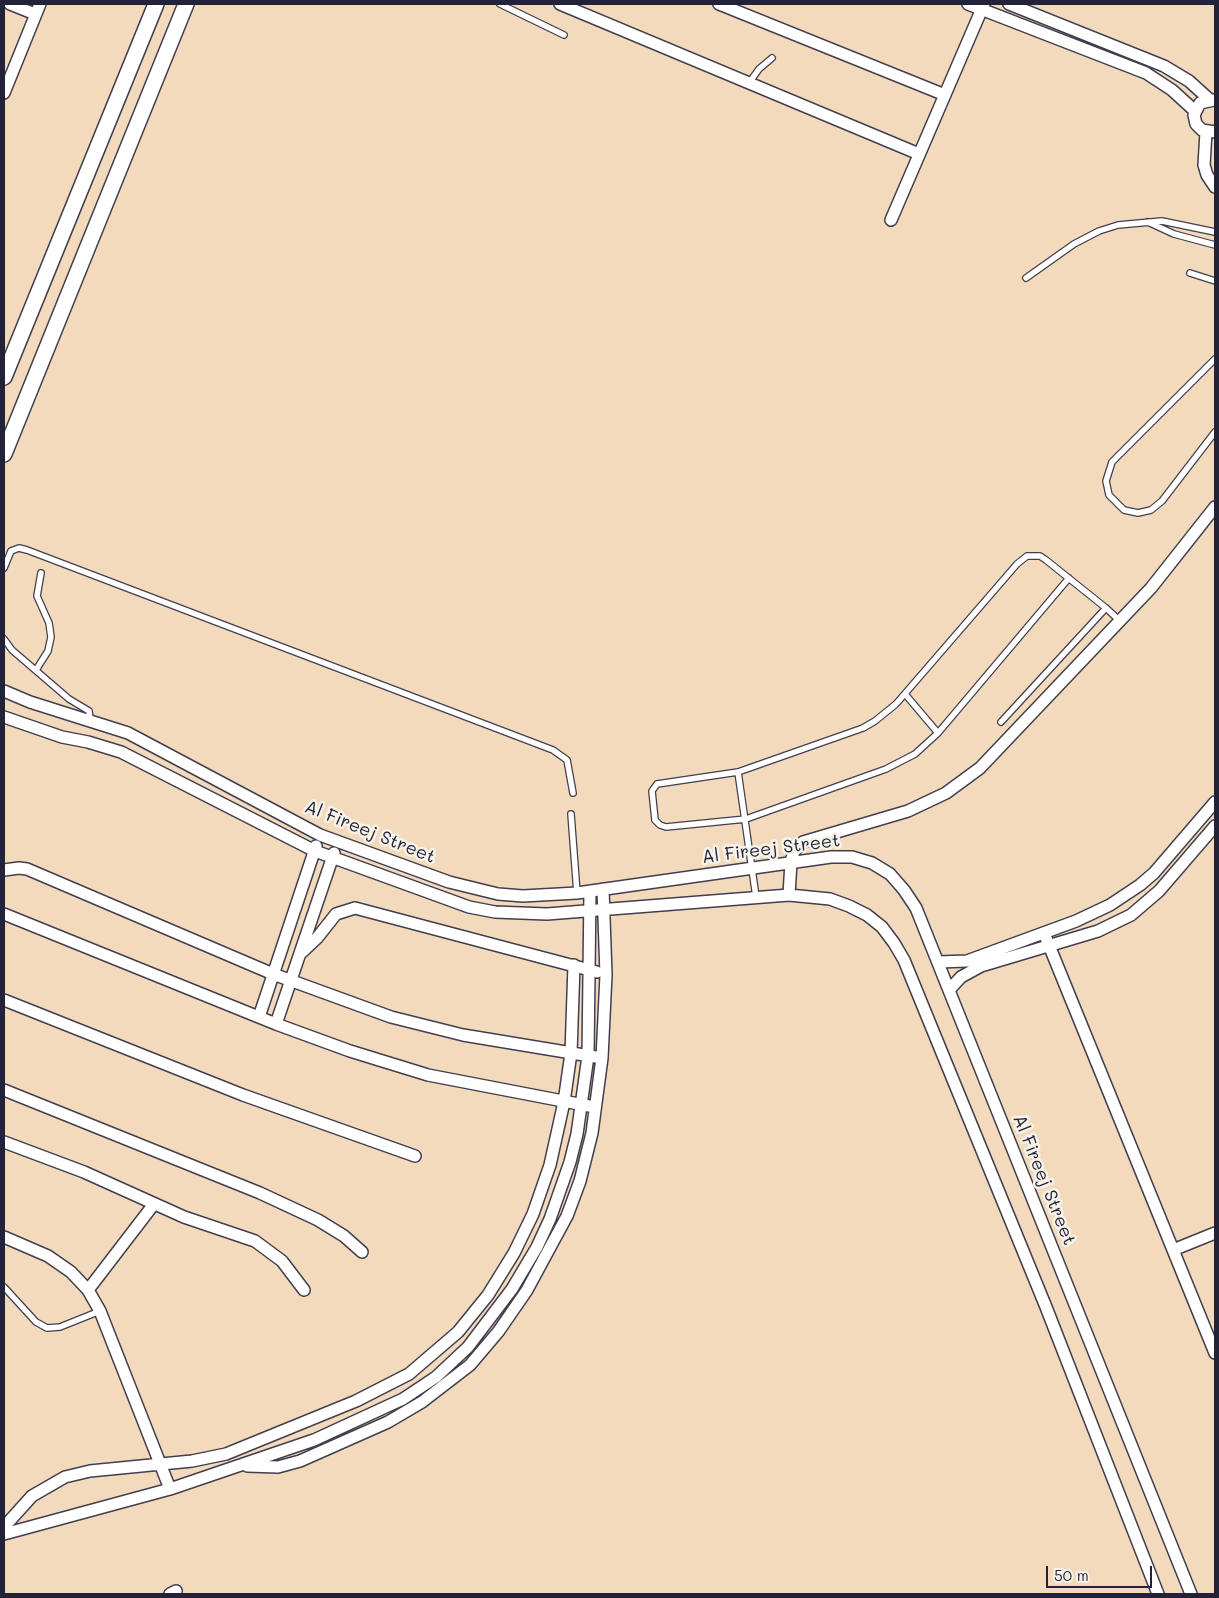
<!DOCTYPE html>
<html>
<head>
<meta charset="utf-8">
<style>
  body { margin:0 }
  #map { position:relative; width:1219px; height:1598px; overflow:hidden; background:#f3dabc; font-family:Mali,sans-serif }
  canvas { display:block }
  .frame { position:absolute; inset:0; border:5px solid #22223b; pointer-events:none }
  .scale { position:absolute; left:1046px; top:1566px; width:106px; height:22px; box-sizing:border-box; border:2px solid #22223b; border-top:0; padding-left:6px; font-size:15px; line-height:18px; white-space:nowrap; color:#22223b; -webkit-text-stroke:4px #f7f3e8; paint-order:stroke }
</style>
</head>
<body>
<div id="map">
<canvas width="1219" height="1598"></canvas>
<div class="frame"></div>
<div class="scale">50 m</div>
</div>
<script>
const g = document.querySelector('canvas').getContext('2d');
g.lineJoin = 'round';
const poly = rows => new Path2D(rows.map(r => 'M' + r).join(''));
function stroke(path, color, width, dash) { g.strokeStyle = color; g.lineWidth = width; g.lineCap = dash ? 'butt' : 'round'; g.setLineDash(dash || []); g.stroke(path); }
function label(font, color, halo, rows, align = 'center') {
  g.font = font + ' Mali,sans-serif'; g.lineWidth = 5; g.setLineDash([]); g.textBaseline = 'middle'; g.strokeStyle = halo; g.fillStyle = color; for (const [text, x, y, turn = 0] of rows) {
    g.save(); g.translate(x, y); g.rotate((+turn || 0) * Math.PI / 180); g.textAlign = isNaN(turn) ? turn : align; if (halo) g.strokeText(text, 0, 0); g.fillText(text, 0, 0); g.restore();
  }
}
const service = poly([
  [500,4,564,35],
  [749,83,759,69,772,58],
  [1148,222,1174,234,1215,245],
  [1190,273,1215,281],
  [1026,278,1074,244,1099,231,1118,225,1162,221,1215,232],
  [1215,359,1112,462,1106,481,1109,495,1124,510,1138,513,1151,510,1162,501,1215,432],
  [4,568,11,551,19,548,27,550,553,750,567,760,573,793],
  [1069,578,938,733,915,754,886,769,746,819,666,827,660,825,655,820,652,791,657,784,738,772,863,728,875,721,896,704,1017,564,1027,556,1040,556,1046,560,1106,608,1120,621],
  [4,639,12,650,69,699,89,711,90,719],
  [36,670,48,651,51,637,49,623,37,596,41,573],
  [905,694,938,733],
  [1001,722,1106,608],
  [738,772,756,897],
  [571,814,577,893],
  [4,1287,36,1322,47,1328,60,1327,100,1311]
]);
const minor = poly([
  [10,4,35,14],
  [560,4,919,154],
  [719,4,945,95],
  [968,4,1146,73,1172,90,1195,111],
  [1009,4,1164,66,1189,81,1210,100],
  [4,93,40,4],
  [1214,100,1200,103,1194,115,1196,124,1202,130,1215,132],
  [1206,132,1204,165,1207,175,1215,187],
  [891,220,984,4],
  [4,691,30,702,128,733,320,835,449,882,498,894,523,896,577,893,831,857,852,857,872,863,890,874,904,890,916,908,1191,1594],
  [4,717,62,737,88,742,121,752,315,851,469,907,495,912,547,914,789,895,830,899,849,906,867,915,882,927,894,943,904,960,1046,1307,1158,1594],
  [4,870,19,868,27,869,273,974,391,1017,463,1035,596,1057],
  [789,895,791,862,794,851,803,842,908,811,946,793,980,768,1151,588,1215,507],
  [4,914,276,1024,350,1051,428,1075,589,1106],
  [1044,933,1215,1353],
  [300,954,317,938,336,914,355,908,597,972],
  [938,962,967,961,1076,921,1110,905,1140,885,1154,873,1215,802],
  [949,990,961,977,981,966,1098,931,1131,915,1159,891,1215,826],
  [4,1000,243,1095,415,1156],
  [259,1017,316,846],
  [276,1024,334,853],
  [4,1090,260,1193,318,1220,344,1236,362,1252],
  [4,1142,84,1172,184,1217,255,1241,282,1261,304,1290],
  [4,1237,48,1256,71,1272,88,1290,100,1311,170,1489],
  [1173,1250,1215,1233],
  [88,1290,154,1204],
  [247,1466,278,1467,300,1461,388,1422,422,1402,470,1365,498,1332,527,1290,567,1216,580,1181,592,1133,602,1058,606,975,603,889],
  [4,1527,32,1496,65,1477,90,1471,192,1461,226,1454,356,1401,409,1374,458,1332,488,1295,514,1253,533,1214,550,1165,564,1102,571,1053,574,965],
  [4,1534,170,1489,314,1440,403,1399,436,1377,468,1347,512,1289,537,1247,550,1219,570,1162,577,1134,588,1056,590,891],
  [170,1594,176,1591]
]);
const tertiary = poly([
  [4,377,156,4],
  [4,454,186,4]
]);
const streetNames = [
  ["Al Fireej Street",370,832,22],
  ["Al Fireej Street",771,849,-7],
  ["Al Fireej Street",1044,1180,68]
];
stroke(service, '#413e4e', 8);
stroke(minor, '#413e4e', 14);
stroke(tertiary, '#413e4e', 18);
stroke(service, '#fff', 5.5);
stroke(minor, '#fff', 11);
stroke(tertiary, '#fff', 15);
label('18px', '#22223b', '#f7f3e8', streetNames);
</script>
</body>
</html>
